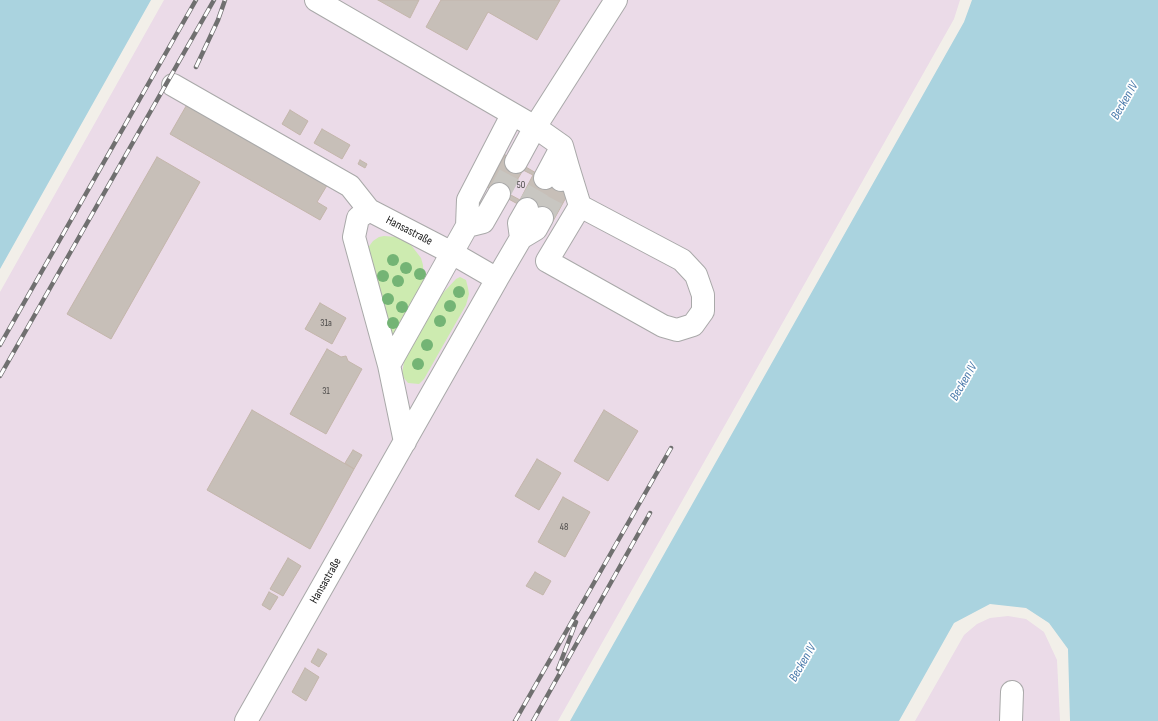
<!DOCTYPE html>
<html>
<head>
<meta charset="utf-8">
<style>
  body { margin:0 }
  canvas { display:block; background:#f2efe9 }
</style>
</head>
<body>
<canvas width="1158" height="721"></canvas>
<script>
const g = document.querySelector('canvas').getContext('2d');
g.lineJoin = 'round';
function fill(path, color) { g.fillStyle = color; g.fill(path, 'evenodd'); }
const poly = rows => new Path2D(rows.map(r => 'M' + r).join(''));
function stroke(path, color, width, dash) { g.strokeStyle = color; g.lineWidth = width; g.lineCap = dash ? 'butt' : 'round'; g.setLineDash(dash || []); g.stroke(path); }
function label(font, color, halo, rows, align = 'center') {
  g.font = font + ' "Sofia Sans Condensed",sans-serif'; g.lineWidth = 3.5; g.setLineDash([]); g.textBaseline = 'middle'; g.strokeStyle = halo; g.fillStyle = color; for (const [text, x, y, turn = 0] of rows) {
    g.save(); g.translate(x, y); g.rotate((+turn || 0) * Math.PI / 180); g.textAlign = isNaN(turn) ? turn : align; if (halo) g.strokeText(text, 0, 0); g.fillText(text, 0, 0); g.restore();
  }
}
const industrial = poly([
  [164,0,960,0,954,19,558,721,0,721,0,292],
  [1008,616,1026,619,1044,632,1057,660,1060,721,915,721,964,635,977,624,990,618]
]);
const grass = poly([
  [384,236,397,237,411,245,421,258,423,265,424,281,393,340,367,249,373,241,379,237],
  [460,277,466,280,468,288,469,294,466,305,424,379,419,384,408,383,404,378,402,373,404,362,407,355,442,294,456,279]
]);
const water = poly([
  [0,0,151,0,0,269],
  [972,0,1158,0,1158,721,1070,721,1068,649,1049,623,1026,608,990,604,954,623,899,721,570,721,964,22]
]);
const building = poly([
  [378,0,419,0,410,18,378,0],
  [441,0,560,0,537,40,488,12,467,50,426,27,441,0],
  [189,101,329,182,317,202,327,208,320,220,170,134,189,101],
  [290,110,308,121,300,135,282,124,290,110],
  [322,129,350,145,342,159,314,143,322,129],
  [505,155,569,192,552,223,487,187,505,155],
  [157,157,200,182,111,339,67,314,157,157],
  [360,160,367,164,365,168,358,164,360,160],
  [523,170,533,175,520,200,509,194,523,170],
  [320,303,346,318,332,344,305,329,320,303],
  [327,349,341,357,346,356,348,361,362,369,326,434,290,414,327,349],
  [252,410,354,469,310,549,207,490,252,410],
  [604,410,638,431,608,481,574,461,604,410],
  [353,450,362,455,354,469,345,463,353,450],
  [537,459,561,473,539,510,515,496,537,459],
  [563,497,590,512,565,557,538,542,563,497],
  [288,558,301,566,283,596,270,589,288,558],
  [535,572,551,581,543,595,526,586,535,572],
  [269,592,278,597,270,610,262,605,269,592],
  [318,649,327,654,319,667,311,662,318,649],
  [305,668,319,677,306,701,292,692,305,668]
]);
const minorTunnel = poly([
  [499,194,516,162],
  [527,209,545,178],
  [542,218,559,186]
]);
const minor = poly([
  [316,0,535,127,616,0],
  [173,85,350,186,369,210,452,253,497,279,246,721],
  [516,162,535,127,562,146,568,167,561,180],
  [568,167,580,206,547,261,663,326,677,330,693,325,703,311,703,295,696,275,682,260,580,206],
  [545,178,562,146],
  [369,210,358,218,354,237,389,365,405,442],
  [467,226,483,222,499,194],
  [521,238,519,223,527,209],
  [497,279,521,238,536,229,542,218],
  [389,365,467,226,468,200,512,115],
  [1011,721,1012,692]
]);
const rail = poly([
  [196,67,218,20,225,0],
  [0,345,196,0],
  [0,376,214,0],
  [558,669,576,622],
  [515,721,671,448],
  [533,721,650,513]
]);
const trees = [
  [393,260],
  [406,268],
  [420,274],
  [383,276],
  [398,281],
  [459,292],
  [388,299],
  [450,306],
  [402,307],
  [440,321],
  [393,323],
  [427,345],
  [418,364]
];
const numberNames = [
  ["50",521,185],
  ["31a",326,323],
  ["31",326,391],
  ["48",564,527]
];
const streetNames = [
  ["Hansastraße",409,231,27],
  ["Hansastraße",326,581,-60]
];
const waterNames = [
  ["Becken IV",1125,101,-60],
  ["Becken IV",964,382,-60],
  ["Becken IV",803,663,-60]
];
fill(industrial, '#ebdbe8');
fill(grass, '#cdebb0');
fill(water, '#aad3df');
fill(building, '#c7bfb8');
stroke(building, '#c4b6ab', 1);
stroke(minorTunnel, '#c8c6c1', 22, [22, 11]);
stroke(minor, '#a9a9a9', 24);
stroke(minor, '#fff', 22);
stroke(rail, '#707070', 4.5);
stroke(rail, '#fff', 3, [9]);
g.fillStyle = '#74b475';
for (const [x, y] of trees) { g.beginPath(); g.arc(x, y, 6, 0, 2 * Math.PI); g.fill(); }
label('10px', '#4b4948', null, numberNames);
label('12px', '#222', '#fff', streetNames);
label('italic 13px', '#4a7aab', '#fff', waterNames);
</script>
</body>
</html>
